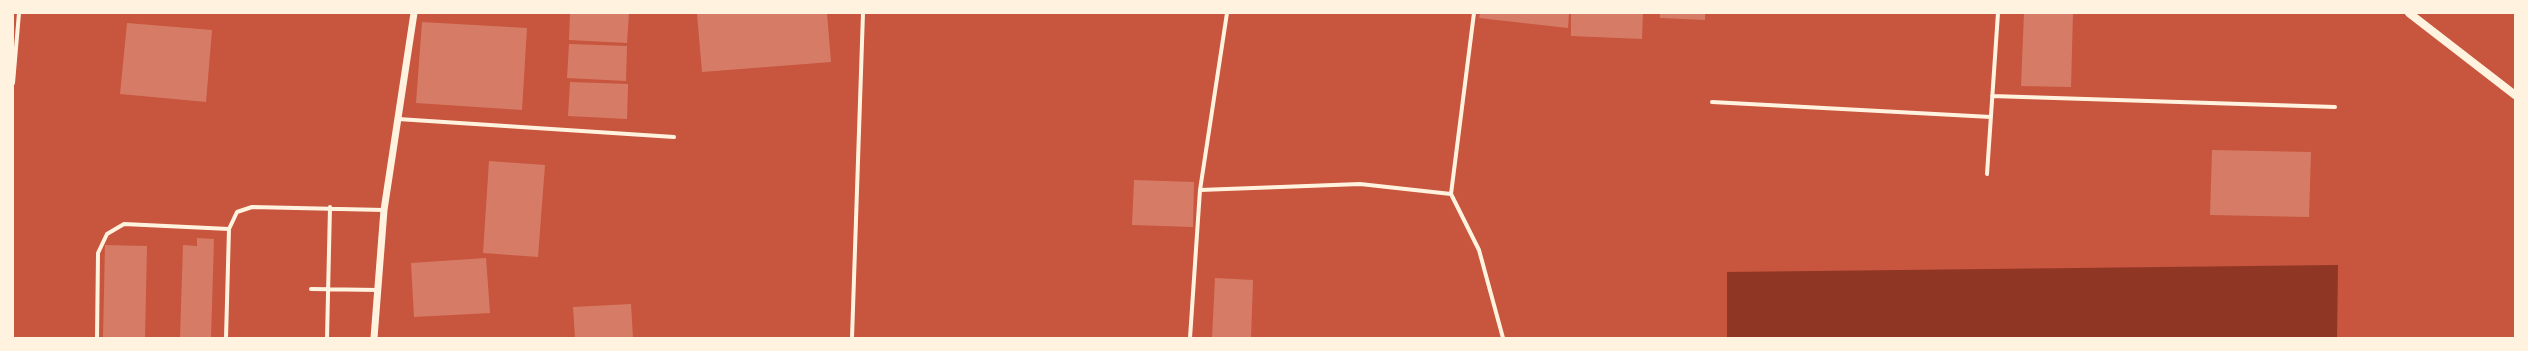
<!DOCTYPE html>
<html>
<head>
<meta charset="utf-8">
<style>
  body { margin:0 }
  #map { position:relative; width:2528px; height:351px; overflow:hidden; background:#c8553d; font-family:"Alegreya Sans",sans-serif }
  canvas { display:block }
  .frame { position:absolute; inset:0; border:14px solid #fff3e0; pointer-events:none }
</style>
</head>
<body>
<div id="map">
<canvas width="2528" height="351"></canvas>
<div class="frame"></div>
</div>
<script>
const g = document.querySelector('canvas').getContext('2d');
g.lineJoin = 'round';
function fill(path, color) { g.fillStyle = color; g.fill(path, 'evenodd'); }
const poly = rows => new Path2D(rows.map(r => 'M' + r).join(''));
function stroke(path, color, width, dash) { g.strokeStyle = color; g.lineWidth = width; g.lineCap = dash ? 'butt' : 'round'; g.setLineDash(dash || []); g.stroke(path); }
const water = poly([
  [2338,265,2337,338,1727,338,1727,272]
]);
const building = poly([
  [570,13,629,13,627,43,569,40],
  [714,13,827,13,831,62,702,72,697,14],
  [1480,13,1569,13,1568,28,1479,18],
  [1571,13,1643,13,1642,39,1571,36],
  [1660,13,1705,13,1705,20,1660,18],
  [2024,13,2073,13,2071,87,2021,86],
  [422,22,527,28,522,110,416,103],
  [127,23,212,30,206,102,120,94],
  [569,44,627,46,626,81,567,78],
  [570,82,628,84,627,119,568,116],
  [2212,150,2311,152,2309,217,2210,215],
  [489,161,545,165,538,257,483,253],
  [1134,180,1194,182,1193,227,1132,225],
  [197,238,214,239,211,338,180,338,183,245,197,246],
  [105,245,147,246,145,338,103,338],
  [486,258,490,313,414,317,411,263],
  [1215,278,1253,280,1251,338,1212,338],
  [631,304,633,338,575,338,573,307]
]);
const minor = poly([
  [13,83,19,13],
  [1992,96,2335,107],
  [1712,102,1991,117],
  [398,119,674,137],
  [1987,174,1998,13],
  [1200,190,1227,13],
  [1451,194,1474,13],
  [311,289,378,290],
  [97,338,98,253,107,234,124,224,229,229],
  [226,338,229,229,237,212,252,207,384,210],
  [327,338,330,207],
  [852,338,863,13],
  [1190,338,1200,190,1360,184,1451,194,1479,250,1503,338]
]);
const tertiary = poly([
  [374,338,384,210,414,13]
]);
const secondary = poly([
  [2409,13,2515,95]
]);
fill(water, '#8f3625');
fill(building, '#d67c66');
stroke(minor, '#fff3e0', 4);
stroke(tertiary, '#fff3e0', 7);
stroke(secondary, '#fff3e0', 8);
</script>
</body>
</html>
